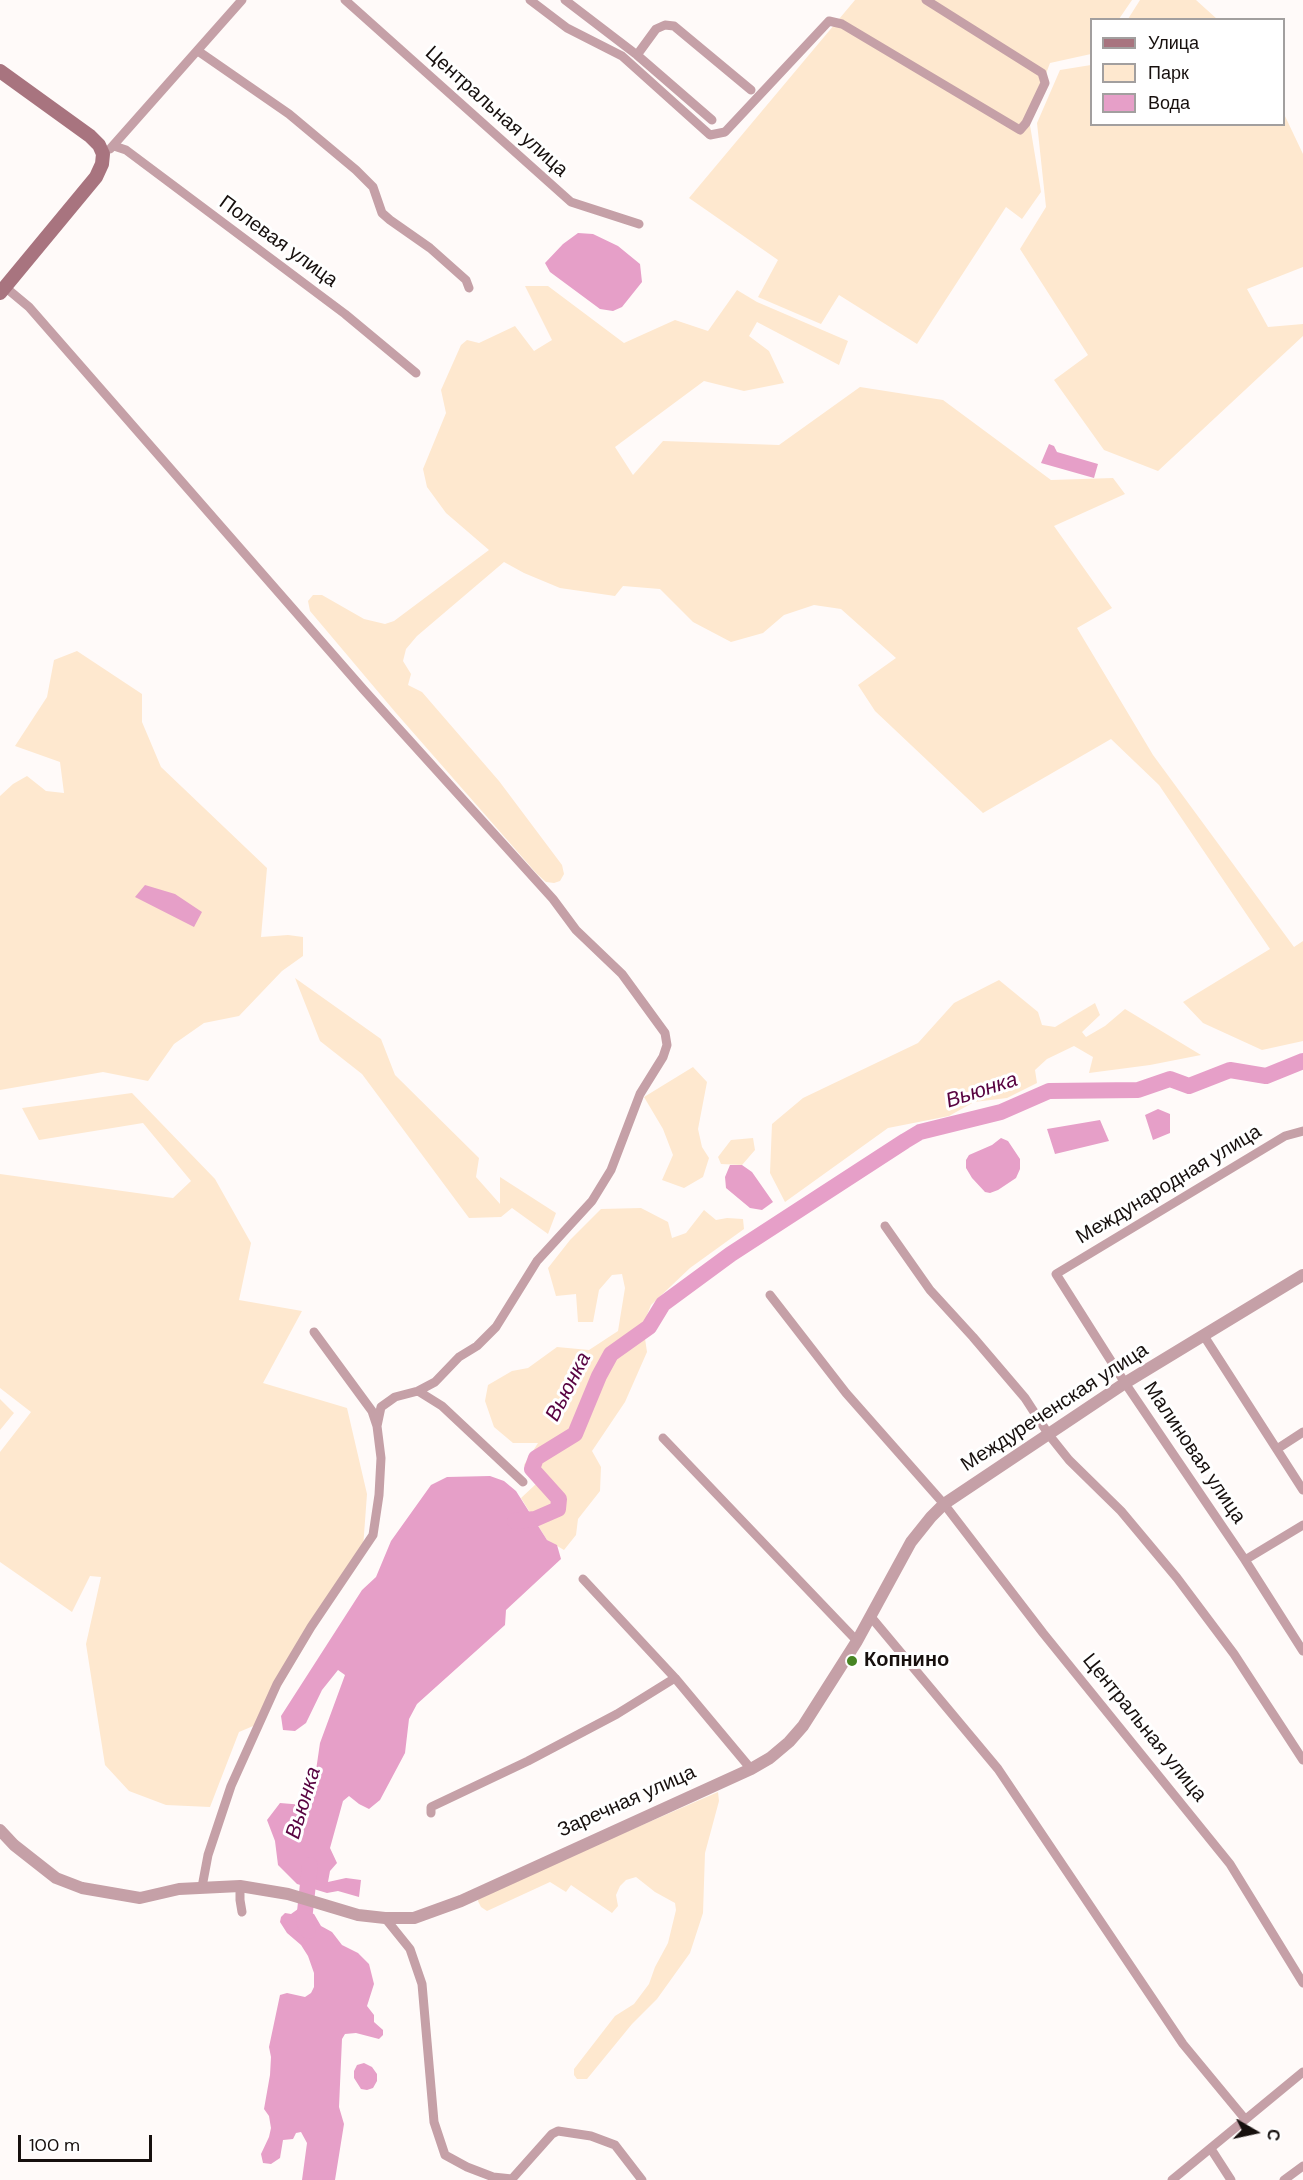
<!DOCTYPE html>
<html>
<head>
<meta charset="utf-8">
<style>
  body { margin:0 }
  #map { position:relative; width:1303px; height:2180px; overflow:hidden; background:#fffaf9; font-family:"DM Sans",sans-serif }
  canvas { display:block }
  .legend { position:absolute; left:1090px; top:18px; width:195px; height:108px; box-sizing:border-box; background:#fff; border:2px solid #a29f9f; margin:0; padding:8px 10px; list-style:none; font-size:18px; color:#17100e }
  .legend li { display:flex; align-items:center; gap:12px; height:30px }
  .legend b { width:30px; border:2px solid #a29f9f }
  .north { position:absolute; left:1225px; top:2102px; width:60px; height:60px; -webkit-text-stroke:4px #fff; paint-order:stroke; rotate:99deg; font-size:16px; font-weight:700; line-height:24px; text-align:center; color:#17100e }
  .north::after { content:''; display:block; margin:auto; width:21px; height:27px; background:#17100e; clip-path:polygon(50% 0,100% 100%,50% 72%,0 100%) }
  .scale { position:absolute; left:18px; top:2135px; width:134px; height:27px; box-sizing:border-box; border:3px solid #17100e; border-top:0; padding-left:8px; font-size:18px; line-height:21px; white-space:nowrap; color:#17100e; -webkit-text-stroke:4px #fff; paint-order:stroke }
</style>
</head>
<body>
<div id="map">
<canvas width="1303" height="2180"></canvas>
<ul class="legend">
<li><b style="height:8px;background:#a8747f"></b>Улица</li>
<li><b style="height:16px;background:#fee8cf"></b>Парк</li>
<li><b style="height:16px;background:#e69fc8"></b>Вода</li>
</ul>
<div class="north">С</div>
<div class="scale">100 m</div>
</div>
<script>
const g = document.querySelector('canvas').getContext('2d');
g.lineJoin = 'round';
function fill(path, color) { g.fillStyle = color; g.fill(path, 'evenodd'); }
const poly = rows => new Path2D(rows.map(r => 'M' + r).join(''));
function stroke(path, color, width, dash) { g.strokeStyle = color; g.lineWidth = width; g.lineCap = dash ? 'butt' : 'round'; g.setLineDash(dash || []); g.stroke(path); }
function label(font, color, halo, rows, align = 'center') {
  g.font = font + ' "DM Sans",sans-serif'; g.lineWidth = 6; g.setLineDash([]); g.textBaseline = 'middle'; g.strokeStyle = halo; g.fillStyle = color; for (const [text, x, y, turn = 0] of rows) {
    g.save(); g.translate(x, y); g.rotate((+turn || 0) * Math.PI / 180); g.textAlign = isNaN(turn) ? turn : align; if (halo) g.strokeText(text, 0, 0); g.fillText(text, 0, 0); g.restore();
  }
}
const green = poly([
  [855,0,1132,0,1119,19,1092,20,1091,54,1050,63,1029,119,1041,192,1022,219,1006,207,917,344,839,295,821,324,758,297,778,260,689,198],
  [1140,0,1196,0,1217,19,1128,19],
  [1091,65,1092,124,1284,124,1284,114,1303,154,1303,267,1247,289,1268,327,1303,324,1303,336,1158,471,1104,450,1054,380,1088,355,1020,249,1046,207,1037,123,1060,70],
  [525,286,548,286,624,343,675,320,708,331,737,290,757,302,848,341,839,365,757,322,749,336,769,351,784,383,744,391,704,381,615,447,633,475,663,441,779,445,860,387,943,400,1051,480,1113,478,1125,494,1054,526,1112,608,1077,628,1153,755,1294,947,1303,941,1303,1041,1262,1050,1203,1023,1183,1002,1270,949,1159,785,1111,739,983,813,875,711,858,685,896,658,841,609,814,605,784,615,763,633,731,642,693,622,660,589,623,586,615,596,560,588,524,573,504,562,417,636,406,649,403,661,411,674,408,685,422,692,499,781,562,865,564,874,560,881,554,883,546,882,537,874,396,713,310,611,308,601,313,595,322,595,364,619,385,624,394,621,489,550,446,513,427,487,423,469,446,413,441,390,461,345,467,340,479,343,515,326,534,351,552,340],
  [77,651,142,694,142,722,161,767,267,868,261,937,288,935,303,937,303,956,282,971,239,1016,204,1023,174,1044,148,1081,103,1072,0,1090,0,796,13,784,27,776,46,791,64,793,60,762,15,746,47,697,54,660],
  [295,978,381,1039,395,1075,479,1158,476,1177,500,1204,500,1177,556,1213,548,1234,512,1208,501,1217,469,1218,362,1074,320,1041],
  [999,980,1038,1012,1042,1025,1055,1027,1095,1003,1100,1015,1082,1032,1086,1037,1105,1026,1125,1009,1201,1055,1150,1065,1089,1073,1093,1057,1074,1046,1047,1059,1035,1070,1037,1083,1007,1098,974,1102,949,1116,888,1128,785,1202,770,1173,772,1124,803,1098,918,1043,954,1003],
  [693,1067,707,1082,698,1129,702,1147,709,1158,703,1177,684,1188,662,1180,673,1155,663,1129,644,1097],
  [132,1093,215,1179,251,1243,239,1300,302,1311,263,1383,347,1408,367,1494,363,1548,258,1724,239,1732,210,1807,166,1805,129,1791,105,1765,86,1644,101,1577,90,1576,72,1612,0,1562,0,1452,31,1412,0,1388,0,1174,173,1198,191,1181,143,1123,39,1140,22,1108],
  [753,1138,755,1150,742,1165,721,1164,718,1157,731,1140],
  [641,1208,668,1222,672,1238,686,1233,704,1210,716,1220,727,1218,743,1219,744,1229,690,1268,651,1305,643,1325,647,1352,625,1402,592,1451,601,1467,600,1491,578,1519,576,1535,564,1550,547,1540,521,1498,536,1484,524,1465,538,1443,513,1443,494,1427,485,1401,488,1385,512,1371,528,1368,557,1347,589,1350,618,1331,625,1288,622,1274,612,1275,599,1290,593,1322,578,1322,576,1294,556,1296,548,1268,570,1240,601,1209],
  [0,1399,14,1413,0,1430],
  [718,1792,719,1801,705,1853,703,1913,690,1953,657,1999,632,2024,587,2079,577,2079,574,2075,574,2069,615,2016,634,2004,649,1984,655,1967,668,1943,676,1910,675,1903,655,1892,636,1877,626,1880,620,1886,616,1895,618,1906,612,1913,571,1885,566,1892,550,1882,487,1911,481,1907,478,1901,479,1896]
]);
const water = poly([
  [578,233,593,234,618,246,640,264,642,282,622,307,613,311,600,309,550,272,545,263,563,244],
  [1049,444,1054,446,1057,452,1098,464,1094,478,1041,463],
  [145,885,175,894,202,912,194,927,135,897],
  [1158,1109,1170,1114,1170,1133,1153,1140,1145,1115],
  [1100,1120,1109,1141,1055,1154,1047,1129],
  [1001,1138,1008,1141,1020,1159,1020,1169,1016,1178,998,1190,990,1193,985,1192,972,1178,966,1168,966,1160,969,1155,992,1145],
  [730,1165,742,1165,752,1172,773,1202,762,1210,750,1208,726,1188,725,1177],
  [490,1476,504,1481,516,1491,547,1540,557,1545,561,1559,506,1610,505,1625,417,1704,409,1719,405,1753,380,1800,369,1809,359,1804,349,1796,343,1801,330,1848,337,1863,330,1871,328,1882,346,1878,361,1880,359,1897,338,1891,327,1893,297,1884,278,1865,275,1841,267,1820,280,1803,304,1805,313,1791,320,1743,345,1675,338,1670,322,1690,306,1723,295,1731,283,1730,281,1716,362,1590,376,1577,391,1541,431,1485,447,1477],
  [298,1909,314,1914,321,1926,332,1932,342,1945,358,1953,369,1964,374,1984,367,2006,374,2015,374,2022,383,2030,383,2035,379,2039,356,2033,345,2034,342,2039,339,2107,344,2124,335,2180,302,2180,307,2143,301,2132,296,2133,293,2139,283,2140,280,2158,271,2164,263,2163,261,2154,269,2137,271,2128,269,2116,264,2109,270,2075,271,2057,269,2047,280,1995,287,1993,305,1997,311,1993,314,1987,314,1973,308,1956,301,1945,287,1933,280,1922,281,1917,285,1913,291,1914],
  [364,2063,372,2067,377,2074,377,2081,373,2088,367,2090,361,2089,354,2078,354,2071,357,2065]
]);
const river = poly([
  [515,1521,535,1519,558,1509,559,1499,532,1469,536,1458,575,1434,599,1376,611,1354,649,1327,663,1304,731,1254,905,1141,920,1132,1001,1112,1049,1091,1138,1090,1170,1079,1189,1086,1230,1070,1266,1076,1303,1061],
  [308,1931,304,1921,310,1865]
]);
const minor = poly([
  [345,0,571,202,639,224],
  [530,0,567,28,622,56,710,135,725,132,829,21,842,24,1020,130,1026,123,1045,83,1042,73,926,0],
  [565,0,637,55,712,120],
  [198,51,289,114,356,170,373,187,382,213,390,220,430,248,466,280,469,288],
  [637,55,656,29,665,25,674,26,751,90],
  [114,146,126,150,345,314,416,373],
  [110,149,242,0],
  [5,287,29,307,363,689,553,899,576,930,622,974,665,1033,667,1045,663,1057,640,1094,611,1170,592,1201,537,1261,496,1327,477,1346,459,1357,435,1382,418,1391],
  [1303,1131,1285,1136,1056,1274,1125,1383,1245,1560,1303,1651],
  [885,1226,930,1290,973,1337,1025,1398,1049,1435,1069,1460,1121,1511,1177,1578,1234,1654,1303,1760],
  [770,1295,846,1393,944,1504,1043,1633,1230,1864,1303,1983],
  [1204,1336,1303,1490],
  [377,1426,381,1407,395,1397,418,1391,442,1406,523,1482],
  [663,1438,857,1641],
  [1277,1449,1303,1432],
  [1245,1560,1303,1525],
  [583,1579,675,1678,751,1769],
  [871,1617,998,1769,1183,2044,1245,2119],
  [431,1813,431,1807,528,1761,617,1714,675,1678],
  [240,1886,240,1900,242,1912],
  [202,1887,208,1855,231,1786,277,1684,311,1627,373,1535,379,1495,381,1458,377,1426,372,1411,314,1332],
  [385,1918,410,1949,422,1984,434,2122,445,2155,467,2167,493,2177,512,2179],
  [1211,2149,1231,2180],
  [511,2180,552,2134,558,2131,591,2136,615,2145,642,2180],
  [1172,2180,1303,2072],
  [1284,2180,1303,2166]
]);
const tertiary = poly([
  [0,1830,14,1845,56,1878,82,1888,140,1898,179,1889,240,1886,288,1894,358,1915,385,1918,414,1918,461,1901,751,1769,770,1758,789,1742,803,1726,857,1641,911,1542,931,1517,944,1504,1125,1383,1303,1275]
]);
const secondary = poly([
  [0,71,90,136,99,145,103,154,102,164,96,177,0,293]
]);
const markers = [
  [852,1661,6,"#478423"]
];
const streetNames = [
  ["Центральная улица",496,112,42],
  ["Полевая улица",278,242,36],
  ["Международная улица",1169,1185,-31],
  ["Междуреченская улица",1055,1408,-33],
  ["Малиновая улица",1194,1453,56],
  ["Центральная улица",1144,1728,51],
  ["Заречная улица",627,1802,-24]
];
const poiNames = [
  ["Копнино",864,1661]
];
const waterNames = [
  ["Вьюнка",982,1091,-18],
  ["Вьюнка",569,1387,-63],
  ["Вьюнка",304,1803,-73]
];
fill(green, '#fee8cf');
fill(water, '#e69fc8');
stroke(river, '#e69fc8', 16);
stroke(minor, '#c5a0a7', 9);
stroke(tertiary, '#c5a0a7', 12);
stroke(secondary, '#a8747f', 14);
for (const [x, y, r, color] of markers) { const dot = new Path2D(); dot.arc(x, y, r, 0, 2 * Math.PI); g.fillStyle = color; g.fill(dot); stroke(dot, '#fff', 2); }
label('20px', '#17100e', '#fff', streetNames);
label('bold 20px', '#17100e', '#fff', poiNames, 'left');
label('italic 21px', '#580341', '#fff', waterNames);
</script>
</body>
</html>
